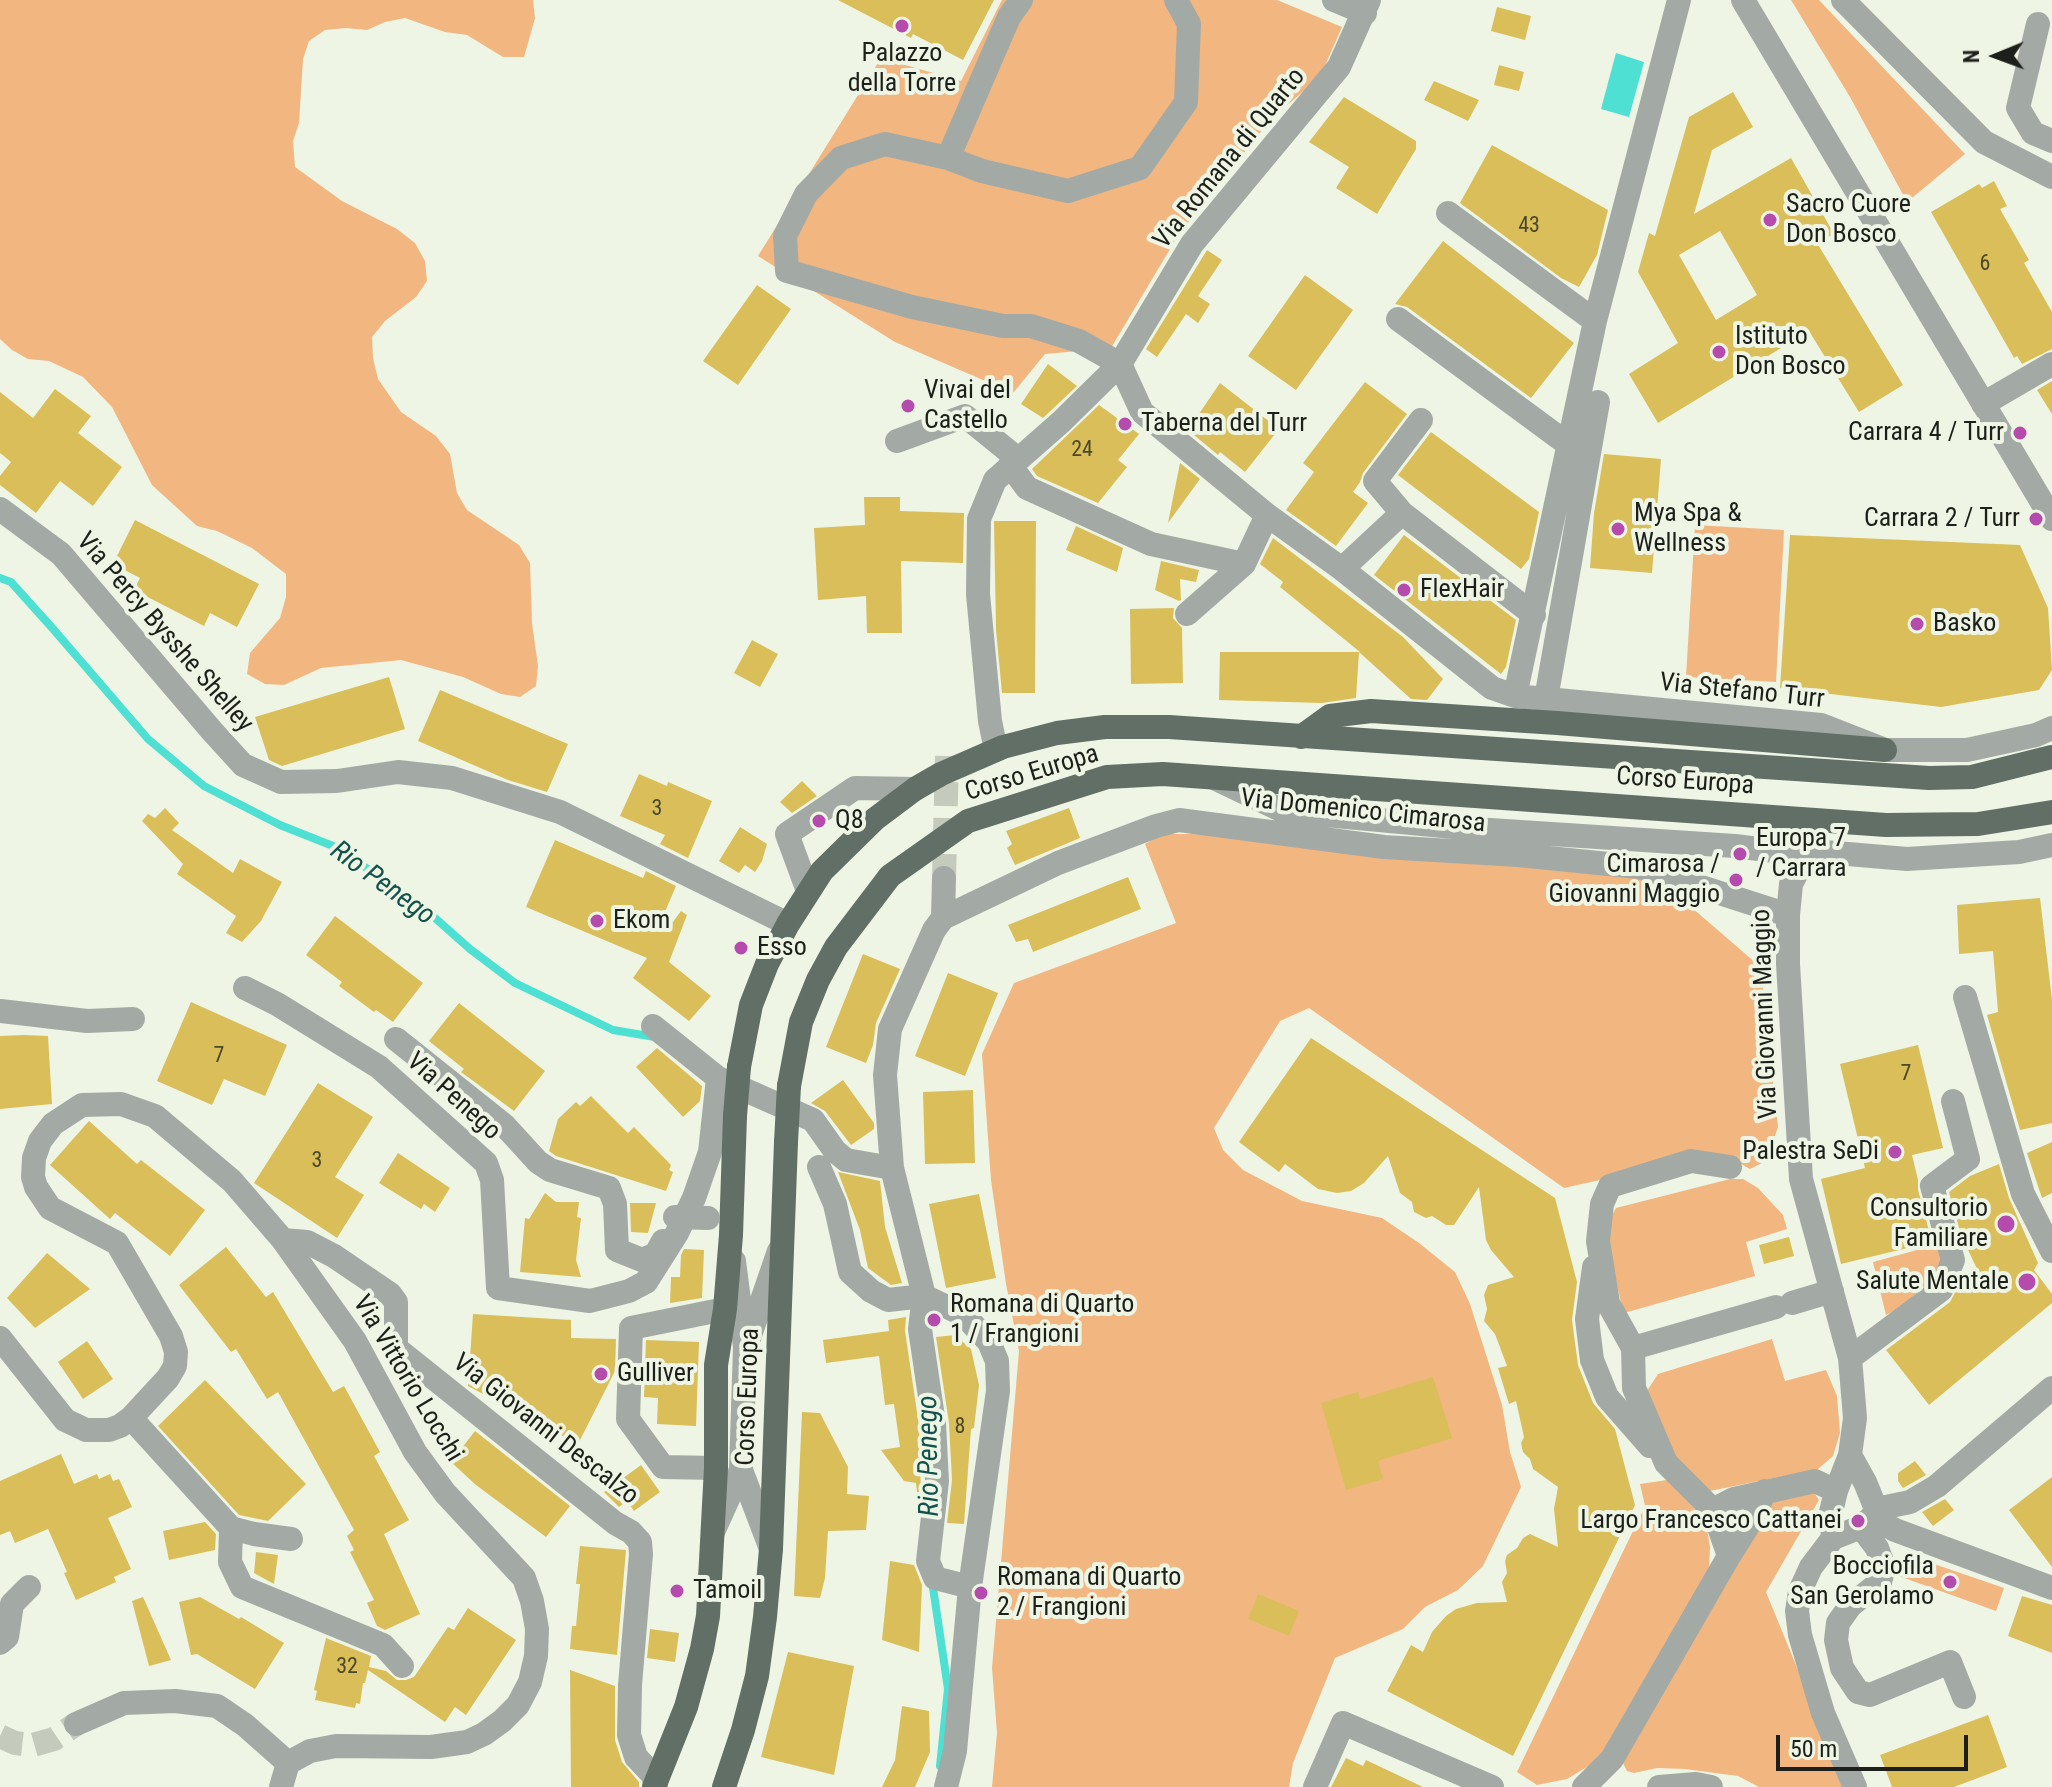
<!DOCTYPE html>
<html>
<head>
<meta charset="utf-8">
<style>
  body { margin:0 }
  #map { position:relative; width:2052px; height:1787px; overflow:hidden; background:#eef5e4; font-family:"Roboto Condensed",sans-serif }
  canvas { display:block }
  .north { position:absolute; left:1956px; top:16px; width:80px; height:80px; -webkit-text-stroke:6px #eef5e4; paint-order:stroke; rotate:269deg; font-size:22px; font-weight:700; line-height:32px; text-align:center; color:#1d201a }
  .north::after { content:''; display:block; margin:auto; width:28px; height:36px; background:#1d201a; clip-path:polygon(50% 0,100% 100%,50% 72%,0 100%) }
  .scale { position:absolute; left:1776px; top:1735px; width:192px; height:36px; box-sizing:border-box; border:4px solid #1d201a; border-top:0; padding-left:10px; font-size:24px; line-height:28px; white-space:nowrap; color:#1d201a; -webkit-text-stroke:6px #eef5e4; paint-order:stroke }
</style>
</head>
<body>
<div id="map">
<canvas width="2052" height="1787"></canvas>
<div class="north">N</div>
<div class="scale">50 m</div>
</div>
<script>
const g = document.querySelector('canvas').getContext('2d');
g.lineJoin = 'round';
function fill(path, color) { g.fillStyle = color; g.fill(path, 'evenodd'); }
const poly = rows => new Path2D(rows.map(r => 'M' + r).join(''));
function stroke(path, color, width, dash) { g.strokeStyle = color; g.lineWidth = width; g.lineCap = dash ? 'butt' : 'round'; g.setLineDash(dash || []); g.stroke(path); }
function label(font, color, halo, rows, align = 'center') {
  g.font = font + ' "Roboto Condensed",sans-serif'; g.lineWidth = 8; g.setLineDash([]); g.textBaseline = 'middle'; g.strokeStyle = halo; g.fillStyle = color; for (const [text, x, y, turn = 0] of rows) {
    g.save(); g.translate(x, y); g.rotate((+turn || 0) * Math.PI / 180); g.textAlign = isNaN(turn) ? turn : align; if (halo) g.strokeText(text, 0, 0); g.fillText(text, 0, 0); g.restore();
  }
}
const green = poly([
  [0,0,533,0,535,18,524,57,503,57,467,35,445,32,405,18,385,22,367,30,346,28,325,30,309,41,303,59,299,123,293,141,295,167,342,201,397,229,415,243,425,261,427,281,416,297,385,321,372,337,373,358,378,379,401,412,436,436,450,454,457,493,467,510,519,545,530,563,532,623,538,666,536,686,520,697,501,694,463,677,401,660,321,668,284,685,265,684,247,674,250,653,280,618,286,597,286,574,252,548,217,531,197,526,152,485,112,407,83,377,49,361,28,359,12,350,0,339],
  [1002,0,1277,0,1342,27,1320,77,1271,119,1179,234,1111,348,1045,354,1013,393,895,342,758,256,881,58,961,81],
  [1791,0,1819,0,1965,154,1907,202,1850,97],
  [1695,525,1784,530,1776,682,1686,677],
  [1163,834,1195,834,1639,876,1661,881,1757,964,1763,987,1778,1127,1769,1153,1762,1163,1750,1169,1732,1159,1609,1178,1564,1188,1309,1008,1280,1021,1214,1128,1223,1150,1243,1170,1302,1201,1382,1218,1419,1243,1455,1272,1470,1304,1502,1405,1510,1452,1521,1487,1483,1566,1458,1590,1425,1607,1403,1629,1335,1658,1293,1763,1289,1787,992,1787,997,1733,992,1668,1019,1351,1006,1284,991,1180,982,1054,1014,983,1176,923,1145,844],
  [1730,1179,1743,1179,1758,1188,1783,1215,1787,1229,1746,1242,1755,1276,1624,1313,1605,1241,1607,1224,1616,1208],
  [1939,1244,1945,1264,1934,1290,1886,1315,1873,1262],
  [1772,1339,1785,1381,1826,1370,1837,1396,1840,1433,1833,1456,1818,1469,1705,1492,1669,1455,1645,1394,1658,1374],
  [1667,1480,1701,1515,1707,1529,1710,1547,1709,1569,1600,1759,1567,1779,1537,1785,1517,1772,1645,1506,1640,1484],
  [1813,1491,1819,1500,1766,1592,1846,1787,1759,1787,1738,1776,1685,1769,1657,1768,1634,1773,1627,1771,1621,1759,1771,1502],
  [1905,1554,2004,1588,1996,1611,1896,1575]
]);
const water = poly([
  [1616,53,1644,62,1629,117,1601,109]
]);
const stream = poly([
  [0,578,11,582,54,630,148,739,204,786,280,825,338,848,426,910,470,949,515,983,613,1030,655,1037],
  [932,1581,948,1689,940,1766]
]);
const building = poly([
  [838,0,994,0,963,60,913,34,911,38],
  [1497,7,1531,16,1525,40,1491,31],
  [1499,65,1524,72,1519,91,1494,85],
  [1434,81,1479,100,1468,121,1424,100],
  [1733,92,1753,127,1712,150,1694,214,1791,158,1834,234,1817,243,1903,385,1859,412,1809,331,1658,423,1629,374,1678,343,1638,272,1649,233,1655,236,1689,117],
  [1720,231,1757,295,1716,320,1679,255],
  [1344,97,1416,141,1416,149,1377,214,1336,188,1349,167,1309,142],
  [1492,145,1608,210,1597,255,1579,287,1561,278,1460,203],
  [1994,181,2007,206,2000,209,2029,260,2024,263,2052,312,2052,349,2022,364,2017,356,2014,358,1931,212,1979,184,1982,188],
  [1443,241,1574,343,1531,398,1407,307,1395,304],
  [1207,250,1222,260,1198,296,1210,304,1198,323,1186,314,1157,357,1146,349],
  [1305,275,1353,310,1296,390,1248,356],
  [757,285,791,309,738,385,703,361],
  [1048,364,1077,386,1043,418,1021,404],
  [2052,381,2052,414,2037,390],
  [1365,382,1407,414,1363,473,1360,482,1353,492,1368,503,1336,546,1286,510,1314,472,1303,463],
  [1220,383,1279,429,1245,472,1220,452,1218,455,1188,430],
  [55,389,91,416,78,433,122,467,93,506,60,481,36,513,0,485,0,476,11,462,0,453,0,392,33,418],
  [1099,405,1139,434,1118,460,1127,467,1098,503,1037,476,1032,469],
  [1431,432,1539,512,1529,559,1521,569,1398,475],
  [1604,454,1661,459,1652,573,1590,568,1594,513],
  [1180,463,1200,479,1168,523],
  [864,497,900,497,900,511,964,513,963,563,901,561,902,633,867,633,866,596,818,600,814,528,865,525],
  [135,520,259,584,237,627,210,613,204,626,134,590,140,578,113,564],
  [994,521,1036,521,1035,693,1002,693,996,630],
  [1076,526,1123,548,1117,572,1066,550],
  [1404,535,1516,620,1506,667,1501,674,1374,575],
  [1790,535,2020,545,2048,608,2052,670,2039,690,1941,707,1780,688],
  [1273,538,1403,637,1443,679,1427,700,1411,699,1359,652,1356,698,1322,703,1219,700,1220,652,1360,652,1280,587,1283,582,1260,564],
  [1161,561,1199,570,1196,582,1180,579,1181,600,1179,601,1155,590],
  [1174,608,1173,618,1182,628,1183,683,1131,684,1130,609],
  [752,640,778,654,760,687,734,673],
  [389,677,405,729,282,766,269,760,255,717],
  [440,690,568,744,547,792,508,780,418,741],
  [639,774,667,786,668,782,712,801,688,858,660,844,665,835,620,816],
  [802,781,817,796,792,813,780,802],
  [165,808,179,823,172,830,233,873,240,859,282,882,261,921,242,942,226,933,236,916,177,874,183,864,142,821,148,814,155,818],
  [1069,808,1080,838,1015,865,1007,848,1012,844,1006,831],
  [740,827,767,844,762,861,755,872,745,865,739,873,719,861],
  [555,840,643,878,646,871,676,886,661,921,670,926,681,911,687,915,669,962,711,996,689,1021,633,978,647,958,526,907],
  [1128,877,1141,909,1033,952,1028,939,1016,942,1008,925],
  [2040,898,2052,1000,2052,1123,2020,1130,1987,1015,1998,1012,1993,951,1959,954,1957,905],
  [335,916,423,983,393,1022,376,1010,374,1012,339,986,342,982,306,955],
  [863,954,900,969,876,1023,873,1045,866,1063,826,1047],
  [948,973,998,993,965,1076,915,1056],
  [191,1002,287,1045,265,1096,224,1079,212,1105,157,1081],
  [459,1003,545,1071,514,1111,461,1072,464,1069,429,1041],
  [24,1035,48,1036,52,1104,0,1109,0,1036],
  [1311,1038,1555,1198,1577,1282,1572,1320,1578,1365,1593,1403,1615,1429,1635,1505,1513,1756,1387,1691,1411,1645,1423,1652,1432,1632,1446,1616,1456,1609,1477,1603,1507,1602,1502,1582,1507,1573,1505,1561,1507,1555,1517,1548,1523,1538,1530,1534,1558,1547,1554,1509,1558,1487,1533,1469,1530,1459,1523,1452,1521,1443,1524,1437,1516,1401,1509,1404,1498,1368,1507,1366,1495,1334,1484,1321,1487,1309,1484,1295,1488,1285,1514,1277,1491,1250,1486,1240,1479,1187,1454,1225,1446,1225,1432,1216,1426,1218,1414,1212,1412,1202,1400,1193,1388,1156,1364,1183,1351,1191,1337,1193,1318,1189,1285,1164,1279,1172,1239,1142],
  [1918,1045,1943,1148,1912,1155,1918,1180,1918,1190,1932,1242,1841,1264,1821,1179,1865,1168,1840,1064],
  [657,1048,702,1086,700,1101,683,1117,636,1067],
  [843,1080,874,1123,874,1129,851,1145,825,1111,811,1103],
  [318,1083,373,1117,335,1177,364,1195,337,1238,254,1183],
  [973,1090,975,1163,925,1164,923,1092],
  [591,1096,628,1133,634,1127,671,1165,669,1170,673,1172,666,1191,556,1156,549,1151,558,1119,576,1102,580,1106],
  [89,1121,137,1164,141,1160,205,1210,170,1256,115,1213,110,1219,50,1165],
  [2052,1142,2052,1193,2042,1198,2027,1153],
  [398,1153,450,1188,435,1212,424,1204,421,1209,379,1183],
  [1999,1164,2009,1198,2038,1263,2034,1270,2052,1294,2052,1303,1929,1405,1886,1350,1950,1302,1958,1287,1978,1271,1961,1235,1949,1192,1970,1176],
  [838,1172,880,1181,885,1227,902,1283,891,1285,868,1268,860,1230],
  [545,1193,556,1202,579,1202,577,1217,581,1218,576,1260,581,1277,520,1272,525,1218,529,1219],
  [979,1194,996,1278,946,1288,929,1204],
  [630,1203,656,1203,648,1233,631,1232],
  [1789,1237,1794,1256,1764,1264,1759,1245],
  [226,1247,266,1297,273,1292,333,1392,344,1386,380,1452,374,1456,409,1520,384,1534,420,1614,385,1630,377,1626,367,1603,374,1600,350,1552,354,1550,347,1536,354,1530,278,1392,267,1399,236,1349,231,1352,179,1285],
  [684,1249,704,1250,702,1298,670,1303,671,1277,680,1277,681,1255],
  [47,1253,90,1289,35,1328,7,1298],
  [473,1314,571,1320,571,1338,616,1339,615,1371,578,1444,468,1386],
  [906,1317,905,1331,919,1426,921,1492,917,1492,916,1483,904,1481,881,1450,900,1447,894,1404,885,1405,879,1356,826,1363,823,1340,889,1331,888,1320],
  [955,1335,971,1349,979,1385,974,1428,971,1429,964,1524,947,1523,952,1480,949,1423,936,1337],
  [646,1340,699,1342,696,1426,657,1424,658,1398,644,1397],
  [87,1341,113,1379,83,1399,58,1362],
  [1433,1377,1452,1438,1378,1461,1383,1479,1346,1490,1321,1403,1358,1392,1360,1399],
  [205,1380,306,1484,268,1521,239,1515,158,1426],
  [802,1412,820,1413,848,1467,847,1494,869,1496,866,1530,828,1531,825,1578,820,1598,794,1596],
  [475,1431,570,1506,546,1537,476,1485,451,1462],
  [61,1454,74,1484,97,1474,99,1479,110,1474,113,1481,119,1479,132,1507,108,1518,131,1569,114,1577,116,1582,76,1600,64,1573,67,1572,48,1529,15,1543,10,1531,0,1535,0,1481],
  [1915,1461,1926,1475,1903,1488,1898,1481,1898,1473],
  [641,1465,660,1492,634,1511,627,1501,619,1507,604,1492],
  [2052,1477,2052,1567,2009,1510],
  [1945,1499,1954,1510,1933,1526,1922,1512],
  [205,1522,216,1534,215,1550,169,1560,163,1531],
  [580,1546,626,1550,617,1655,570,1649,572,1626,576,1626,580,1584,576,1584],
  [256,1552,278,1555,274,1584,254,1573],
  [890,1561,914,1565,922,1585,919,1652,882,1640],
  [1258,1594,1299,1611,1289,1636,1248,1619],
  [2022,1596,2052,1605,2052,1653,2008,1636],
  [143,1597,171,1660,149,1666,132,1601],
  [200,1597,239,1619,241,1617,284,1643,255,1689,197,1654,191,1655,179,1602],
  [468,1608,516,1640,466,1715,455,1707,445,1722,368,1670,365,1683,363,1683,360,1704,356,1703,355,1708,315,1700,317,1691,314,1690,326,1638,371,1656,369,1667,386,1671,397,1680,406,1680,414,1677,448,1627,454,1630],
  [650,1629,679,1633,675,1662,647,1658],
  [788,1652,854,1666,834,1775,761,1757],
  [570,1670,615,1686,615,1740,622,1762,639,1782,639,1787,571,1787],
  [902,1706,929,1711,930,1752,915,1787,882,1787,895,1760],
  [1988,1715,2007,1767,1954,1787,1892,1787,1880,1755],
  [1346,1758,1363,1766,1366,1760,1423,1787,1331,1787]
]);
const minorTunnel = poly([
  [944,878,947,756],
  [0,1736,15,1743,33,1745,54,1739,76,1724]
]);
const minor = poly([
  [1334,0,1365,13],
  [1743,0,2052,519],
  [1843,0,1984,142,2052,177],
  [2038,24,2018,108,2033,133,2052,141],
  [948,158,1009,17,1021,0],
  [1448,213,1595,321,1515,696],
  [1398,319,1569,445],
  [1595,321,1679,0],
  [1120,364,1142,412,1267,515,1342,569,1492,688,1515,696,1821,725,1885,750,1967,750,2036,735,2052,728],
  [1120,364,1079,341,1031,326,1003,326,912,307,787,271,785,236,806,194,841,158,885,144,948,158,982,171,1068,191,1140,168,1186,102,1189,24,1176,0],
  [1983,404,2052,364],
  [897,441,965,416,1018,459],
  [1010,465,1027,488,1151,544,1244,564,1267,515],
  [0,509,61,554,212,731,243,765,281,782,337,781,398,772,452,778,560,812,788,924],
  [1402,513,1534,615],
  [1342,569,1402,513,1375,481,1421,420],
  [1187,614,1244,564],
  [1546,699,1598,402],
  [996,750,990,721,978,594,979,519,995,480,1061,422,1120,364,1192,244,1339,67,1369,0],
  [1216,779,1283,811,1475,829,1735,846,1806,855,1824,852,1907,859,2019,852,2052,845],
  [1806,855,1791,884,1788,915,1788,964,1801,1179,1850,1358,1855,1418,1850,1455,1836,1491,1831,1512,1833,1538,1861,1527,1872,1517,1876,1509,1865,1482,1850,1455],
  [808,891,787,834,855,788,915,789],
  [943,918,944,878],
  [245,988,277,1004,379,1067,486,1163,492,1180,498,1288,590,1301,629,1291,646,1282,677,1233,694,1198,710,1152,718,1078],
  [1965,997,2023,1194,2052,1251],
  [0,1011,87,1021,133,1019],
  [653,1026,718,1078,813,1120,835,1151,846,1160,892,1168],
  [396,1039,505,1126,538,1162,550,1170,609,1188,615,1204,617,1250,642,1260,656,1254,663,1241],
  [819,1167,835,1204,850,1272,871,1291,888,1300,924,1296],
  [283,1240,307,1242,334,1256,390,1294,396,1302,396,1348,615,1523,631,1532,640,1542,641,1554,630,1685,629,1735,636,1757,652,1774,656,1784],
  [1594,1267,1587,1319,1592,1360,1607,1397,1650,1446],
  [924,1296,964,1315,989,1342,997,1361,998,1391,970,1587,955,1751,946,1787],
  [1792,1303,1832,1291],
  [0,1338,65,1420,86,1430,109,1430,120,1426,131,1418,168,1378,175,1366,176,1352,171,1336,117,1243,50,1208,36,1187,33,1177,34,1158,40,1141,53,1124,82,1105,121,1104,155,1116,232,1181,283,1240,355,1341,415,1452,445,1493,524,1578,532,1601,537,1629,536,1656,530,1682,518,1705,502,1721,484,1734,467,1742,431,1747,336,1746,310,1751,288,1763,281,1787],
  [748,1341,779,1251],
  [1633,1348,1776,1307],
  [1850,1358,1941,1290,1953,1260,1932,1186,1968,1159,1953,1101],
  [131,1418,231,1528,254,1534,291,1539],
  [716,1468,663,1467,628,1419,631,1328,725,1309],
  [741,1470,771,1549],
  [1876,1509,1910,1502,1937,1486,2052,1388],
  [1713,1510,1734,1499,1815,1481,1836,1491],
  [1872,1517,1895,1530,2052,1588],
  [1861,1527,1877,1548,1884,1567,1880,1582,1850,1606,1838,1623,1836,1640,1842,1668,1858,1692,1870,1695,1950,1662,1964,1697],
  [231,1528,230,1562,242,1587,383,1645,402,1666],
  [713,1532,741,1470,745,1347,734,1261],
  [1833,1538,1811,1567,1800,1591,1797,1611,1800,1635,1823,1713,1855,1787],
  [1729,1556,1753,1518,1765,1491],
  [970,1587,935,1578,928,1561,937,1481,934,1424,920,1329,924,1296,892,1168,885,1075,890,1029,934,930,943,918,1058,863,1156,826,1179,820,1384,847,1518,855,1639,867,1788,915],
  [0,1643,7,1637,12,1604,29,1587],
  [76,1724,124,1703,175,1701,217,1706,245,1725,288,1763],
  [1315,1787,1343,1723,1492,1787],
  [1584,1787,1612,1759,1729,1556,1713,1510,1666,1463,1634,1388,1633,1348,1608,1303,1598,1241,1602,1204,1610,1186,1691,1161,1730,1167],
  [1659,1787,1696,1784,1711,1787]
]);
const major = poly([
  [1301,737,1330,716,1371,711,1557,723,1885,750],
  [739,1067,751,1005,767,964,788,924,822,871,875,819,915,789,941,774,1003,747,1057,733,1105,727,1169,727,1929,778,1972,777,2052,757],
  [789,1086,801,1022,818,980,836,947,890,876,968,821,1107,777,1163,774,1886,825,1978,824,2052,812],
  [654,1787,686,1707,702,1649,708,1616,716,1468,716,1365,725,1309,731,1235,735,1116],
  [724,1787,743,1730,757,1676,765,1617,771,1549,786,1142]
]);
const minorBridge = poly([
  [675,1217,708,1218]
]);
const majorBridge = poly([
  [735,1116,739,1067],
  [786,1142,789,1086]
]);
const markers = [
  [902,26,8,"#b44bad"],
  [1770,220,8,"#b44bad"],
  [1719,352,8,"#b44bad"],
  [908,406,8,"#b44bad"],
  [1125,424,8,"#b44bad"],
  [2020,433,8,"#b44bad"],
  [2036,519,8,"#b44bad"],
  [1618,529,8,"#b44bad"],
  [1404,590,8,"#b44bad"],
  [1917,624,8,"#b44bad"],
  [819,821,8,"#b44bad"],
  [1740,854,8,"#b44bad"],
  [1736,880,8,"#b44bad"],
  [597,921,8,"#b44bad"],
  [741,948,8,"#b44bad"],
  [1895,1152,8,"#b44bad"],
  [2006,1224,10,"#b44bad"],
  [2027,1282,10,"#b44bad"],
  [934,1320,8,"#b44bad"],
  [601,1374,8,"#b44bad"],
  [1858,1521,8,"#b44bad"],
  [1950,1582,8,"#b44bad"],
  [677,1591,8,"#b44bad"],
  [981,1593,8,"#b44bad"]
];
const numberNames = [
  ["43",1529,226],
  ["6",1985,264],
  ["24",1082,450],
  ["3",657,809],
  ["7",219,1056],
  ["7",1906,1074],
  ["3",317,1161],
  ["8",960,1427],
  ["32",347,1667]
];
const poiNames = [
  ["Palazzo",902,54,"center"],
  ["della Torre",902,84,"center"],
  ["Sacro Cuore",1786,205],
  ["Don Bosco",1786,235],
  ["Istituto",1735,337],
  ["Don Bosco",1735,367],
  ["Vivai del",924,391],
  ["Castello",924,421],
  ["Taberna del Turr",1141,424],
  ["Carrara 4 / Turr",2004,433,"right"],
  ["Mya Spa &",1634,514],
  ["Wellness",1634,544],
  ["Carrara 2 / Turr",2020,519,"right"],
  ["FlexHair",1420,590],
  ["Basko",1933,624],
  ["Q8",835,821],
  ["Europa 7",1756,839],
  ["/ Carrara",1756,869],
  ["Cimarosa /",1720,865,"right"],
  ["Giovanni Maggio",1720,895,"right"],
  ["Ekom",613,921],
  ["Esso",757,948],
  ["Palestra SeDi",1879,1152,"right"],
  ["Consultorio",1988,1209,"right"],
  ["Familiare",1988,1239,"right"],
  ["Salute Mentale",2009,1282,"right"],
  ["Romana di Quarto",950,1305],
  ["1 / Frangioni",950,1335],
  ["Gulliver",617,1374],
  ["Largo Francesco Cattanei",1842,1521,"right"],
  ["Bocciofila",1934,1567,"right"],
  ["San Gerolamo",1934,1597,"right"],
  ["Romana di Quarto",997,1578],
  ["2 / Frangioni",997,1608],
  ["Tamoil",693,1591]
];
const streetNames = [
  ["Via Romana di Quarto",1230,159,-51],
  ["Via Percy Bysshe Shelley",164,633,49],
  ["Via Stefano Turr",1742,692,6],
  ["Corso Europa",1032,774,-17],
  ["Corso Europa",1685,782,4],
  ["Via Domenico Cimarosa",1363,812,6],
  ["Via Giovanni Maggio",1766,1014,-92],
  ["Via Penego",453,1097,42],
  ["Via Vittorio Locchi",407,1379,59],
  ["Corso Europa",749,1397,-88],
  ["Via Giovanni Descalzo",545,1430,38]
];
const waterNames = [
  ["Rio Penego",382,884,36],
  ["Rio Penego",930,1456,-91]
];
fill(green, '#f2b681');
fill(water, '#4de0d3');
stroke(stream, '#4de0d3', 8);
fill(building, '#dabe59');
stroke(minorTunnel, '#c4cabc', 24, [24, 12]);
stroke(minor, '#a3aaa5', 24);
stroke(major, '#626f66', 24);
stroke(minorBridge, '#a3aaa5', 24);
stroke(majorBridge, '#626f66', 24);
for (const [x, y, r, color] of markers) { const dot = new Path2D(); dot.arc(x, y, r, 0, 2 * Math.PI); g.fillStyle = color; g.fill(dot); stroke(dot, '#eef5e4', 3); }
label('22px', '#4c482a', null, numberNames);
label('26px', '#1d201a', '#eef5e4', poiNames, 'left');
label('26px', '#1d201a', '#eef5e4', streetNames);
label('italic 28px', '#13524c', '#eef5e4', waterNames);
</script>
</body>
</html>
